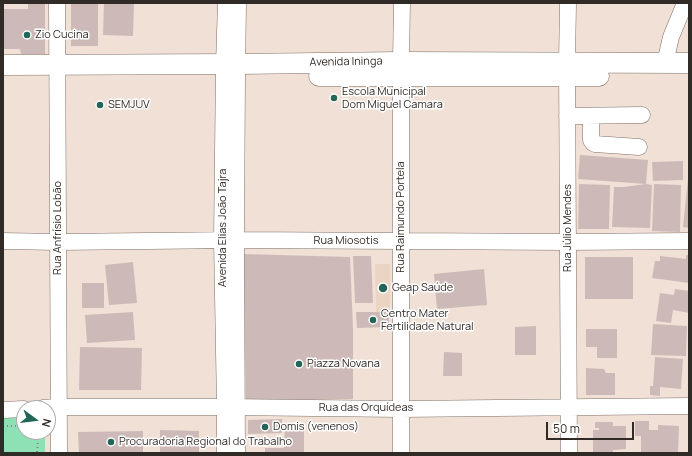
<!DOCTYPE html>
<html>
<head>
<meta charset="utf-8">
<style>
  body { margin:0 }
  #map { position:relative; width:692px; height:456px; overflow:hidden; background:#f0e0d5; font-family:Manrope,sans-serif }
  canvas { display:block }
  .frame { position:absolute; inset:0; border:4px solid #312b27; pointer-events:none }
  .north { position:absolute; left:16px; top:400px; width:40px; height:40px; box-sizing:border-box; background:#fff; border:1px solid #adaaa9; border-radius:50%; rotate:105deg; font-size:11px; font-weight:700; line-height:16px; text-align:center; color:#312b27 }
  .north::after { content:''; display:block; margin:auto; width:14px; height:18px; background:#226658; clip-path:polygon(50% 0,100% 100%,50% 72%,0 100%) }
  .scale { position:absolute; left:546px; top:422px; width:88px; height:18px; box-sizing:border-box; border:2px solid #312b27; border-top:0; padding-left:5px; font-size:12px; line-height:14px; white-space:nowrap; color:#312b27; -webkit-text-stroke:3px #fff; paint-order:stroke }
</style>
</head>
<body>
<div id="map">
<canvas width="692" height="456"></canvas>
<div class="frame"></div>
<div class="north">N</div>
<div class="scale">50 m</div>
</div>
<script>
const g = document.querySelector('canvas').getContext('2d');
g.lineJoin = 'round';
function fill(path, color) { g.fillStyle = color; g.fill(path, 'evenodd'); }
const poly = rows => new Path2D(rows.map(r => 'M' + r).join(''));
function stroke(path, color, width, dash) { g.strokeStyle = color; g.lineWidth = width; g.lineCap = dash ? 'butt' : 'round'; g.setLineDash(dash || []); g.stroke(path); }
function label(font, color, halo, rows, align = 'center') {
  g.font = font + ' Manrope,sans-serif'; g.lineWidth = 3; g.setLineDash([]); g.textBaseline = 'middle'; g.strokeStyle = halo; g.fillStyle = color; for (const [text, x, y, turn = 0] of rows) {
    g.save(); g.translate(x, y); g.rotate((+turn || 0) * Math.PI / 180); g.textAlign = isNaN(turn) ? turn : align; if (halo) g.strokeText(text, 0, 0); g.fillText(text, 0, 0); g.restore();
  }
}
const built = poly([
  [375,264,390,264,390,312,376,312]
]);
const green = poly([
  [3,416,24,416,24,432,45,432,45,453,3,453]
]);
const building = poly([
  [28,3,45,3,45,54,21,54,20,49,3,49,3,9,28,9],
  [71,3,98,3,98,46,71,46],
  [104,3,134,3,133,36,103,35],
  [580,155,648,160,646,184,578,179],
  [683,161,683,180,653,181,652,162],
  [688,178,689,178,689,228,683,227],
  [579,184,610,185,609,229,578,229],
  [646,184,652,185,650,228,612,227,614,187,624,187],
  [654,184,681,185,680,232,652,231],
  [243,254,350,257,353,329,353,399,246,400],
  [686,255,689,255,689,283,652,278,655,261,660,261,660,256,686,259],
  [353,256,371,256,373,303,355,303],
  [585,257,633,257,633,299,585,299],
  [133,262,137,303,109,305,105,265],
  [484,269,487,305,437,309,434,274],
  [82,283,104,283,104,308,82,308],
  [675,289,689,291,689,313,673,310,671,323,656,321,660,293,674,295],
  [133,312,135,340,87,343,85,315],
  [356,312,389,312,389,327,357,328],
  [653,324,687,326,686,356,651,355],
  [536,326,536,355,515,355,515,327],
  [586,329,617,329,617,358,597,358,597,347,586,347],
  [80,347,142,348,141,390,79,390],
  [444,352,462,353,462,376,443,376],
  [655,357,683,359,681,389,660,387,660,396,650,395,650,386,653,386],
  [586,368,604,369,606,373,615,373,615,395,586,395],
  [282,419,282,433,248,434,248,420],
  [635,421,649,421,649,430,658,430,658,425,679,426,678,453,641,452,641,436,635,436],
  [595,422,613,422,613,426,626,426,626,449,613,450,613,453,593,453,593,430,599,430,599,428,595,428],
  [285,423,304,423,304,453,265,453,265,448,284,448],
  [160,430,199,431,199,453,160,453],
  [143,431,143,453,79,453,78,432]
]);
const path = poly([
  [3,426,24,426],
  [35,432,38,436,37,453]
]);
const minor = poly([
  [57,3,59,453],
  [568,3,567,62,569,453],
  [401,62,402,3],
  [665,63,671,37,685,3],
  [401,77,401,453],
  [567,116,642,115],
  [591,116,591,140,593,143,595,144,639,147],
  [3,241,58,242,236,240,568,242,689,241],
  [43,408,59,407,225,407,401,409,689,406],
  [3,410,24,409],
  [225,453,225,407,222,240,224,64,226,3],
  [237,453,236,240,237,76,238,3]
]);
const major = poly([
  [3,65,237,64,401,62,689,63],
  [319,76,599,76]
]);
const markers = [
  [27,35,4,"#226658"],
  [334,98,4,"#226658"],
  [100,105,4,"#226658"],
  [383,288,5,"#226658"],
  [373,320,4,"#226658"],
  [299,364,4,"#226658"],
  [265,427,4,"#226658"],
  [111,442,4,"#226658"]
];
const poiNames = [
  ["Zio Cucina",35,35],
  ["Escola Municipal",342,92],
  ["Dom Miguel Camara",342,105],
  ["SEMJUV",108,105],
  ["Geap Saúde",392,288],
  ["Centro Mater",381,314],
  ["Fertilidade Natural",381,327],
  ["Piazza Novana",307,364],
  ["Domis (venenos)",273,427],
  ["Procuradoria Regional do Trabalho",119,442]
];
const streetNames = [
  ["Avenida Ininga",346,62,-1],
  ["Rua Raimundo Portela",401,217,-90],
  ["Rua Anfrísio Lobão",58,228,-90],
  ["Avenida Elias João Tajra",223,228,-90],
  ["Rua Júlio Mendes",568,228,-90],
  ["Rua Miosotis",346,241],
  ["Rua das Orquídeas",366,408]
];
fill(built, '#ead4c4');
fill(green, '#8de1b4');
fill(building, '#cdbab8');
stroke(minor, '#7d6f66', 17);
stroke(major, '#7d6f66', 21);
stroke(path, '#8e837c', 2, [1, 3]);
stroke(minor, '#fff', 16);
stroke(major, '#fff', 20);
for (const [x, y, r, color] of markers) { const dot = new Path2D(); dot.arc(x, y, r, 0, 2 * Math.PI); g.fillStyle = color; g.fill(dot); stroke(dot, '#fff', 1.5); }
label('11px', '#312b27', '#fff', poiNames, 'left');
label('11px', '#312b27', '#fff', streetNames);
</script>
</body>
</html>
